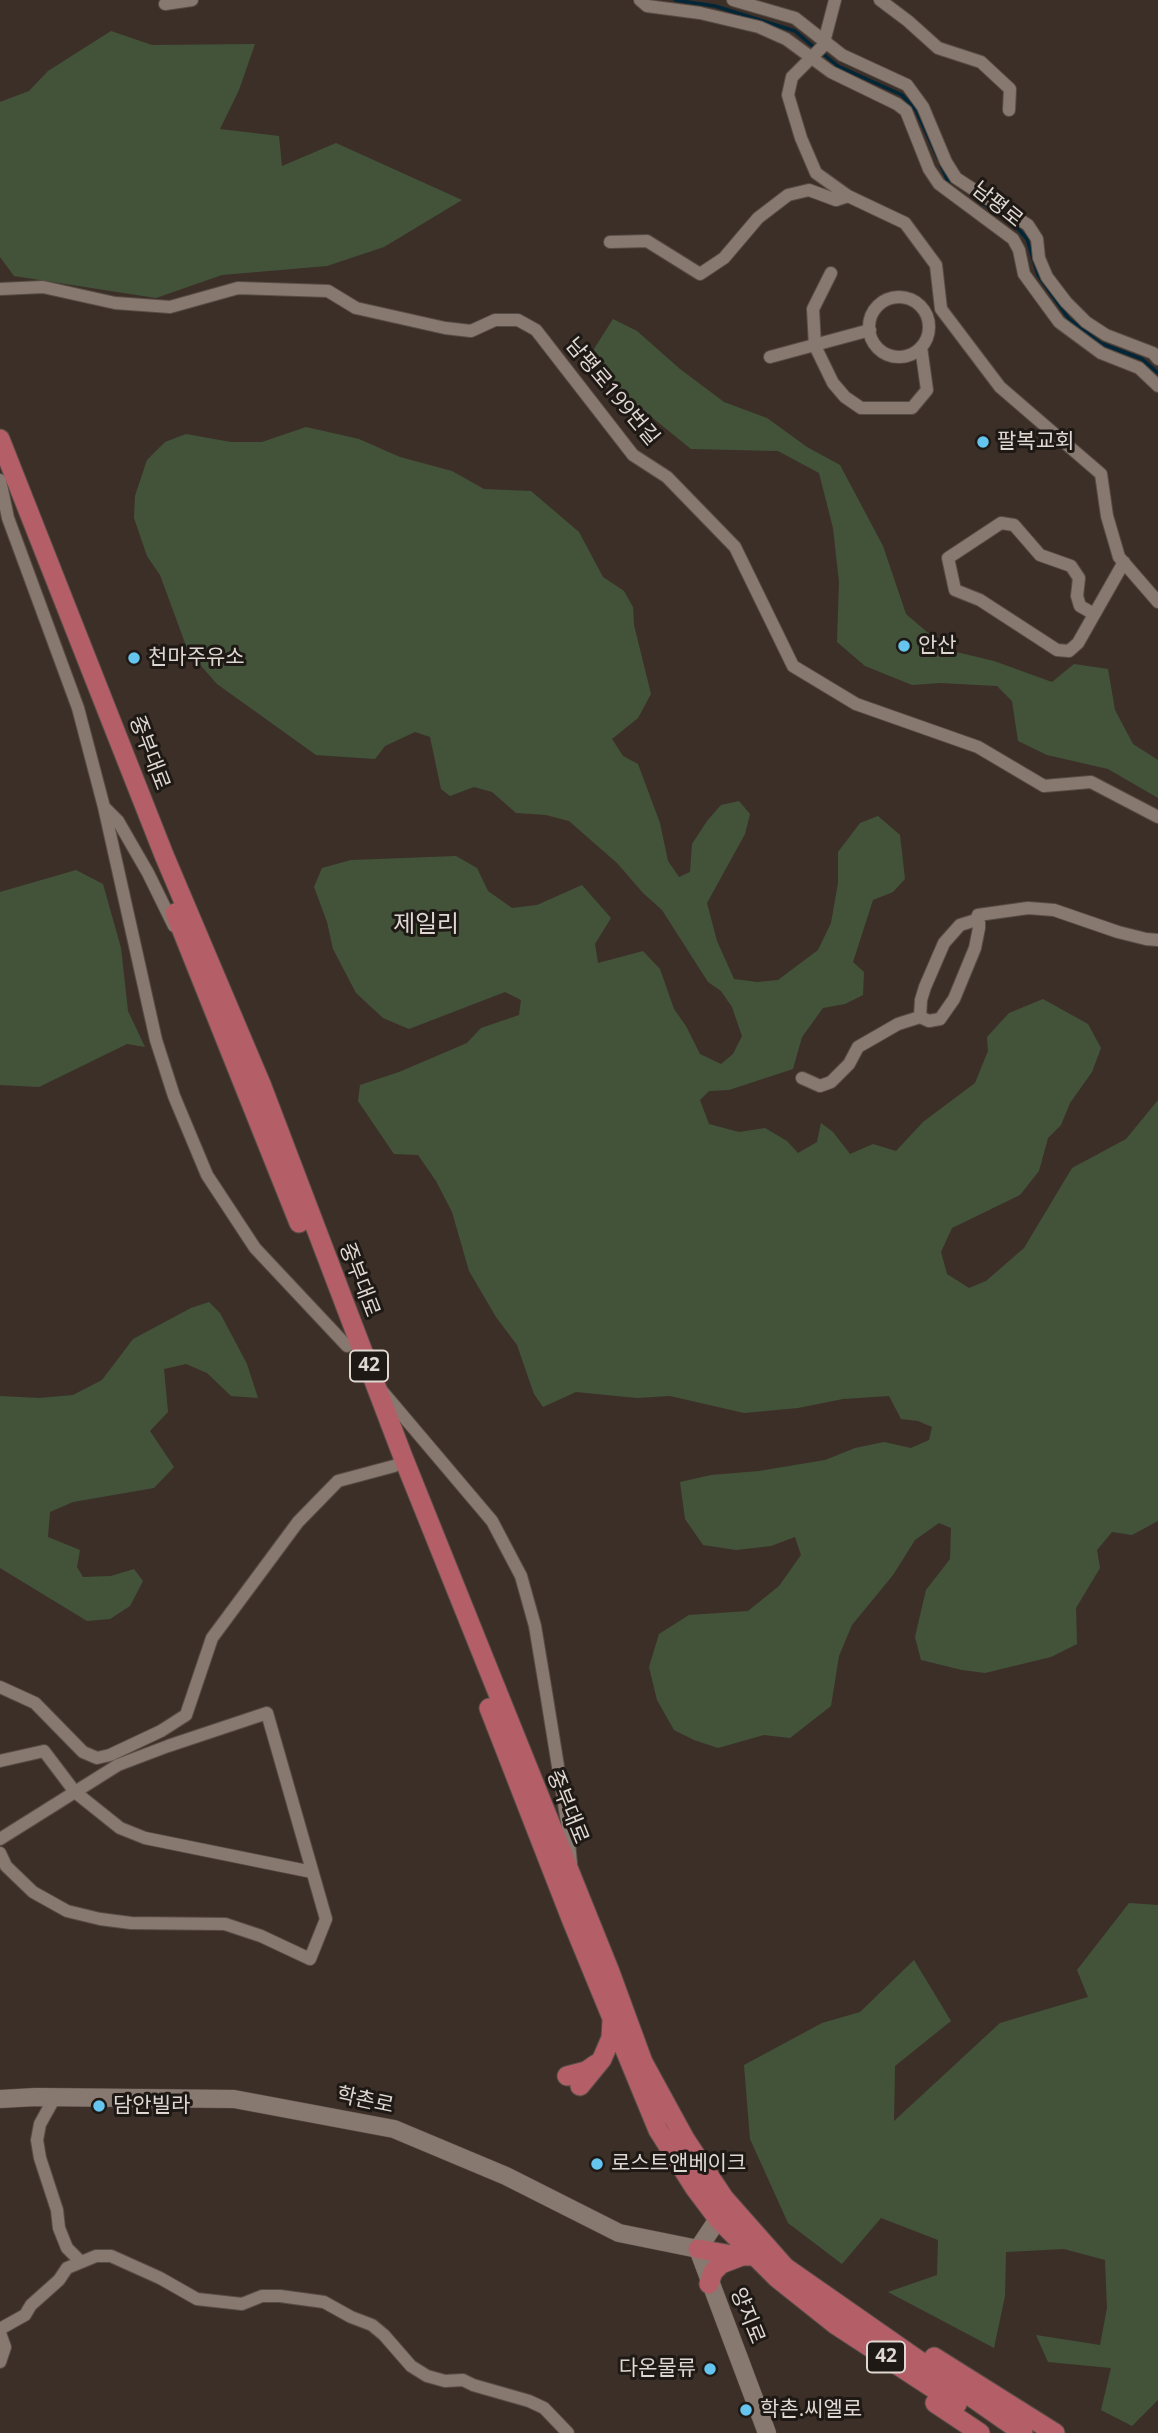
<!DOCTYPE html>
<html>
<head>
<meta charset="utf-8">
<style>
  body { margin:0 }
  canvas { display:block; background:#3c2f27 }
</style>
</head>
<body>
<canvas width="1158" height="2433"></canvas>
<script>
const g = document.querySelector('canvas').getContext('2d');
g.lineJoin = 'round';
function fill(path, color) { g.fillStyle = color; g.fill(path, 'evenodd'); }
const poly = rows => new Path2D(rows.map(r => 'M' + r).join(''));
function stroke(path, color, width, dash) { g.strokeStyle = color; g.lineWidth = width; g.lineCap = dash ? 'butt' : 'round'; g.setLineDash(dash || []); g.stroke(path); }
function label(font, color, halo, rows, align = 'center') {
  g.font = font + ' "Open Sans","Noto Sans KR",sans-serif'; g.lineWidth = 6; g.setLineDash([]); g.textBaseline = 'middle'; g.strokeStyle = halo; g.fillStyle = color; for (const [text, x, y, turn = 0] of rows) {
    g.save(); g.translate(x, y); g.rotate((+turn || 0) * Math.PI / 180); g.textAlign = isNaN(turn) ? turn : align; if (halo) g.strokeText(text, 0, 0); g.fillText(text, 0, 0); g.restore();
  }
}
const green = poly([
  [111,31,152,45,255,44,239,90,220,129,279,136,282,166,336,143,462,200,384,247,327,266,222,275,156,298,14,276,0,257,0,102,29,91,48,71],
  [613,319,637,331,680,369,724,402,767,418,807,447,840,465,883,546,906,614,948,650,994,661,1052,682,1074,664,1108,669,1115,710,1133,744,1158,760,1158,798,1108,769,1047,755,1018,741,1012,701,997,686,940,683,912,685,865,666,837,642,839,582,833,528,819,473,778,451,691,449,612,385,592,352],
  [306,427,359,439,400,457,452,471,484,489,531,491,579,532,603,577,624,591,633,607,634,625,651,694,638,718,612,739,623,756,638,764,660,823,668,861,679,877,690,872,692,844,707,821,721,805,739,801,750,814,745,834,707,903,717,941,734,979,757,982,778,980,818,950,831,923,838,883,838,852,860,823,878,816,900,835,905,879,893,892,873,900,853,962,864,972,863,995,845,1004,823,1008,802,1037,793,1069,729,1090,709,1091,700,1100,709,1124,739,1132,765,1128,787,1141,798,1153,817,1142,821,1123,833,1132,850,1154,873,1144,896,1151,923,1122,975,1083,988,1051,987,1037,1009,1013,1043,999,1088,1024,1101,1048,1092,1072,1070,1103,1061,1125,1048,1138,1039,1171,1020,1195,952,1228,941,1252,947,1274,969,1288,986,1281,1024,1248,1072,1168,1126,1139,1158,1100,1158,1521,1132,1535,1112,1532,1097,1550,1100,1568,1076,1608,1077,1644,1051,1657,985,1673,962,1670,921,1660,915,1637,926,1590,950,1559,951,1528,939,1523,915,1540,893,1575,852,1625,839,1656,831,1706,790,1738,764,1735,718,1748,694,1740,674,1730,657,1700,649,1667,659,1634,689,1615,748,1611,779,1586,801,1555,795,1537,771,1546,736,1550,703,1545,685,1519,680,1482,711,1475,759,1471,825,1460,855,1448,884,1442,911,1448,929,1440,932,1427,918,1421,901,1419,889,1396,843,1399,798,1408,744,1413,670,1396,637,1398,576,1392,543,1407,534,1394,517,1345,496,1317,469,1271,452,1212,436,1181,418,1155,394,1154,358,1101,360,1085,399,1072,467,1043,481,1028,519,1015,521,1000,505,992,409,1029,383,1018,356,993,333,949,327,922,314,887,322,868,351,860,456,856,477,868,488,891,512,908,537,905,582,885,611,918,595,944,598,963,643,951,660,969,674,1009,686,1026,700,1054,721,1064,733,1054,742,1036,732,1007,721,991,708,982,662,910,643,893,617,863,569,821,546,815,516,813,492,792,474,787,450,796,441,789,430,737,415,732,385,746,375,759,316,755,217,684,188,651,160,575,147,556,134,518,135,496,147,460,165,442,186,434,231,442,262,442],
  [76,870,103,884,121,948,128,1011,145,1047,127,1044,39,1087,0,1085,0,892],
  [209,1302,220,1313,247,1364,258,1398,231,1396,207,1373,186,1364,164,1369,168,1412,150,1431,174,1467,154,1488,73,1502,50,1512,48,1537,80,1550,77,1567,83,1577,111,1576,134,1569,143,1581,130,1606,110,1619,87,1621,0,1568,0,1396,39,1398,73,1395,102,1380,133,1339,191,1308],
  [1129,1903,1158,1905,1158,2400,1132,2426,1101,2410,1111,2368,1048,2362,1036,2335,1100,2345,1107,2308,1105,2260,1064,2249,1006,2252,1005,2296,994,2348,888,2292,937,2275,938,2240,881,2218,842,2264,788,2223,750,2139,744,2065,822,2023,860,2012,914,1960,951,2021,895,2066,894,2121,1000,2023,1088,1997,1077,1970]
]);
const stream = poly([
  [675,0,715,6,795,31,816,49],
  [822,53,838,66,902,95,916,110,938,158],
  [941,165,947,179,954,183],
  [978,200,1014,224,1027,239,1038,275,1069,319,1100,343,1142,359,1158,373]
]);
const street = poly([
  [640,0,647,6,700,13,759,27,786,39,831,72,897,104,906,111,929,169,939,184,1013,239,1019,250,1024,274,1059,322,1101,353,1139,368,1158,386],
  [733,0,795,18,842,55,907,85,923,107,946,162,956,178,1028,225,1037,239,1039,258,1047,277,1066,302,1086,322,1106,335,1153,353,1158,359],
  [835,0,823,46,792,77,788,95,801,138,816,173,848,196,905,223,936,265,941,309,1000,387,1101,474,1107,516,1119,557,1158,602],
  [880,0,908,21,938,48,981,62,1010,89,1009,110],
  [165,4,192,0],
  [610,242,647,241,700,274,724,258,758,218,788,195,809,190,836,200,848,196],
  [831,273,813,309,815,346,833,383,845,397,861,408,912,408,927,390,921,347],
  [0,289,43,287,115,303,170,307,238,288,328,291,356,308,445,328,471,331,495,320,518,320,536,330,633,455,667,477,735,547,793,666,856,704,978,747,1044,786,1091,782,1158,817],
  '869 327a30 30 0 1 1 60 0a30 30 0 1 1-60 0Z',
  [770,357,870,330],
  [0,480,8,518,78,708,104,807,156,1040,174,1096,207,1175,255,1248,347,1346],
  [1094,614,1080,606,1077,596,1079,578,1071,566,1040,555,1014,525,1001,523,948,558,955,590,980,600,1057,650,1069,651,1078,643,1124,562],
  [104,807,118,821,148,873,174,926],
  [976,920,979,922,979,928,975,948,954,999,940,1019,929,1021,920,1017,921,1000,925,987,944,943,960,925,976,920,978,915,1028,908,1054,910,1118,932,1146,939,1158,940],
  [802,1078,820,1086,831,1082,849,1064,858,1047,898,1024,920,1017],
  [382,1391,492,1521,521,1576,535,1626,546,1692,567,1822,571,1863],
  [0,1687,35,1703,83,1752,97,1758,110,1755,161,1731,186,1715,212,1638,298,1522,338,1481,394,1466],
  [0,1761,44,1751,75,1792,120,1828,145,1838,312,1872],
  [0,1839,118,1765,168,1746,267,1713,326,1919,310,1959,261,1936,225,1924,131,1923,100,1919,67,1911,33,1892,6,1866,0,1853],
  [55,2097,40,2124,37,2140,40,2158,57,2210,59,2228,67,2248,80,2261],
  [0,2329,25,2315,31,2305,59,2280,67,2268,96,2256,111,2256,160,2278,197,2299,242,2304,262,2296,280,2296,324,2302,351,2317,372,2325,384,2335,411,2366,427,2376,445,2381,463,2380,473,2385,529,2401,544,2408,568,2433],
  [0,2333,5,2347,0,2362]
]);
const secondary = poly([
  [0,2099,36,2097,234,2099,394,2129,506,2176,619,2233,698,2249],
  [698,2249,767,2433],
  [698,2249,718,2219]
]);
const primary = poly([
  [0,439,164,855,261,1084,403,1457,610,1972,643,2062,685,2139,724,2198,785,2267,1023,2433],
  [175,913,299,1223],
  [489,1708,572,1921,658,2130,694,2187,718,2219,777,2278,836,2325,957,2404],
  [567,2076,586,2071,596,2064],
  [580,2086,602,2059,611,2038,612,2020],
  [698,2249,738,2256],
  [709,2284,713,2272,721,2264,742,2256,754,2256],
  [934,2357,1055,2433],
  [935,2403,980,2433]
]);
const markers = [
  [983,442,7,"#65c5ee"],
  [904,646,7,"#65c5ee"],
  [134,658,7,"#65c5ee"],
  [99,2106,7,"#65c5ee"],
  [597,2164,7,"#65c5ee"],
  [710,2369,7,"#65c5ee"],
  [746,2410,7,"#65c5ee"]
];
const shields = [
  [369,1366,38],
  [886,2357,38]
];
const shieldNames = [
  ["42",369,1366],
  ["42",886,2357]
];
const streetNames = [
  ["남평로",997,205,39],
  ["남평로199번길",612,392,50],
  ["중부대로",149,753,69],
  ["중부대로",359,1280,69],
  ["중부대로",567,1807,68],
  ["학촌로",365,2101,12],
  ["양지로",747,2316,68]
];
const poiNames = [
  ["팔복교회",997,442],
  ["안산",918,646],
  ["천마주유소",148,658],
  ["담안빌라",113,2106],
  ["로스트앤베이크",611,2164],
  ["다온물류",696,2369,"right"],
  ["학촌.씨엘로",760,2410]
];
const quarterNames = [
  ["제일리",426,925]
];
fill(green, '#42533a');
stroke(stream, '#012637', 3.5);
stroke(street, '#584d46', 14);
stroke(secondary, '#584d46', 19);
stroke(primary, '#584d46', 21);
stroke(street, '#887970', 12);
stroke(secondary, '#887970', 18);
stroke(primary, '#b45e68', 19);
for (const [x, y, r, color] of markers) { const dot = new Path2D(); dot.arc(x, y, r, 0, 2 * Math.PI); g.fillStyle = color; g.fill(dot); stroke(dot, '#1e1915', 2.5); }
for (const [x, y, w] of shields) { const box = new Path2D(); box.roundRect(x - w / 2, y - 15.5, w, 31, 5); g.fillStyle = '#1e1915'; g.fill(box); stroke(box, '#dfd7d2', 2); }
label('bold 19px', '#dfd7d2', null, shieldNames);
label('21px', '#dfd7d2', '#1e1915', streetNames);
label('21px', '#dfd7d2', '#1e1915', poiNames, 'left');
label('24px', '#dfd7d2', '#1e1915', quarterNames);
</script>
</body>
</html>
